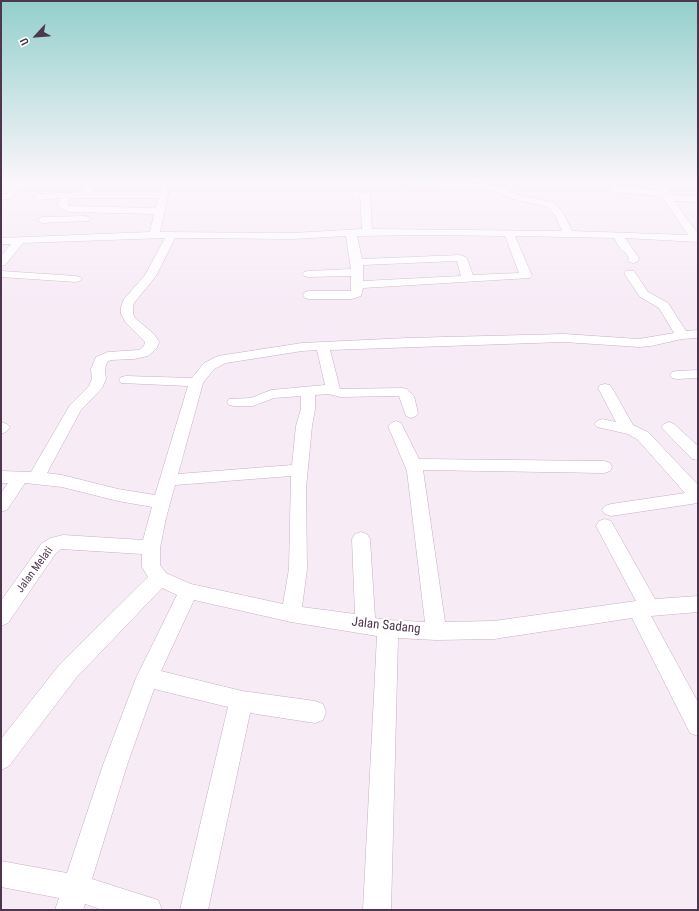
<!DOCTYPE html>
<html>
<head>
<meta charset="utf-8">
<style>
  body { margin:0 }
  #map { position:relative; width:699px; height:911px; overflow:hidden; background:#f7ebf6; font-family:"Roboto Condensed",sans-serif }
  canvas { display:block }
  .frame { position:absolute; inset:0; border:2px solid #4c374c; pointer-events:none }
  .north { position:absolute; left:16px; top:16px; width:40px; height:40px; -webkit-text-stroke:3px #fff; paint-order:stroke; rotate:244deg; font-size:11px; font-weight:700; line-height:16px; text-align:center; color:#4c374c }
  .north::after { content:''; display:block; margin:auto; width:14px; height:18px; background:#4c374c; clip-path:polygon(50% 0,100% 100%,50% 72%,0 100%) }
</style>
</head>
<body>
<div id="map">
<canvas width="699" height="911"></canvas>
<div class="frame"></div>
<div class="north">U</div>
</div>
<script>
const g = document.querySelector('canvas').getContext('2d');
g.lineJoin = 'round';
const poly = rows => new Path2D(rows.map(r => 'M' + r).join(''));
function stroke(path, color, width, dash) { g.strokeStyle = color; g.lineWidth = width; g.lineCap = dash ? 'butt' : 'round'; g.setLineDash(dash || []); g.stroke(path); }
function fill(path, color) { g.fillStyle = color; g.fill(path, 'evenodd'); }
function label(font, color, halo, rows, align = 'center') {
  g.font = font + ' "Roboto Condensed",sans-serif'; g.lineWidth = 4; g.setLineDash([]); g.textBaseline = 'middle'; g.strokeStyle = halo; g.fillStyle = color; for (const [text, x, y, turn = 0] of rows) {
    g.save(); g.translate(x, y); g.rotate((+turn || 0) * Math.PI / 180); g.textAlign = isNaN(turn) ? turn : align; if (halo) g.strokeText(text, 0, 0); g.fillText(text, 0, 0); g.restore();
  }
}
const minor = poly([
  [14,181,23,181,12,198,1,200,1,194,6,194,14,181],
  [85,181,93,181,93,192,160,192,162,181,171,181,160,232,293,233,362,229,360,195,365,192,370,195,372,229,562,231,555,215,548,207,513,199,490,190,417,186,402,184,398,181,484,184,482,181,491,181,494,185,519,195,554,203,564,214,572,231,688,235,662,196,613,192,608,189,613,186,658,190,654,181,698,181,698,186,665,186,671,195,698,196,698,202,674,201,698,234,698,242,625,238,639,258,637,262,633,263,629,262,628,260,629,258,625,252,621,250,614,238,515,236,532,276,530,278,363,288,361,296,352,299,309,299,305,298,303,295,305,292,309,291,351,291,351,276,308,277,304,276,302,274,304,272,308,271,351,269,346,236,293,239,175,238,156,276,134,303,133,307,133,314,135,318,154,334,159,342,157,348,148,356,134,359,111,360,107,362,105,369,106,379,102,388,81,410,47,473,62,475,118,489,155,495,188,386,121,383,119,380,121,377,126,376,192,378,204,363,218,356,302,343,407,338,564,334,639,339,674,333,659,308,640,297,624,273,626,271,634,271,648,292,668,303,686,331,698,330,698,338,682,339,651,346,639,347,564,342,330,350,340,389,402,388,407,389,414,396,418,413,416,416,411,418,406,416,399,396,340,397,329,394,315,395,315,409,312,426,306,488,307,569,302,607,355,614,352,539,355,534,361,532,367,534,370,539,375,618,388,620,425,622,407,471,388,426,391,423,396,421,401,423,419,459,604,461,610,463,612,467,610,471,604,473,423,470,445,622,494,621,636,601,596,526,599,521,605,519,611,521,655,599,698,596,698,612,651,616,698,702,698,736,690,733,632,618,494,639,436,640,398,638,391,910,363,910,377,636,291,622,194,600,161,671,242,691,315,701,323,704,326,712,323,720,315,723,250,713,208,910,180,910,228,707,154,689,127,765,92,879,158,900,162,910,103,910,85,904,83,910,55,910,59,898,1,887,1,861,67,873,103,765,136,678,177,595,162,588,76,678,9,766,1,770,1,739,60,664,148,577,142,567,142,554,61,549,56,553,8,623,1,626,1,601,42,543,51,538,63,535,143,540,152,507,118,501,62,487,25,483,7,510,1,512,1,493,8,483,1,483,1,471,31,472,70,405,89,386,92,379,91,369,96,357,108,352,139,350,144,346,145,342,126,323,121,314,121,307,124,299,145,275,165,238,23,243,5,265,1,266,1,256,11,244,1,244,1,238,150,232,154,214,69,212,57,206,61,198,38,200,33,197,38,194,84,192,85,181],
  [70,198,158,198,156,208,70,206,67,205,70,198],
  [424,235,505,236,519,273,473,275,467,259,466,257,460,255,362,259,357,236,424,235],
  [457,261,461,276,363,281,363,265,457,261],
  [317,350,325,385,271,390,251,398,229,399,227,402,229,405,234,406,253,406,274,398,301,396,301,409,296,426,292,465,178,474,203,383,214,369,226,363,302,351,317,350],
  [291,476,289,569,283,604,191,584,166,573,160,565,160,548,166,518,175,485,291,476],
  [85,216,89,217,90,219,89,221,42,223,37,220,42,217,85,216],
  [1,271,76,276,80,277,82,279,80,281,76,282,1,277,1,271],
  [698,370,698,378,677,379,672,378,670,375,672,372,677,371,698,370],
  [605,384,610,385,612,388,633,425,648,432,698,485,698,503,611,516,605,514,602,510,605,506,611,504,685,493,638,440,628,434,597,427,594,424,597,421,602,419,616,422,598,388,600,385,605,384],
  [1,422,7,424,10,427,6,432,1,434,1,422],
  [669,422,674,424,698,446,698,460,692,459,664,430,661,427,664,424,669,422]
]);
const streetNames = [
  ["Jalan Melati",35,570,-54]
];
const nearStreetnames = [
  ["Jalan Sadang",386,626,6]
];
stroke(minor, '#c6afc5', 1);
fill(minor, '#fff');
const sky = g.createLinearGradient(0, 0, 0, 309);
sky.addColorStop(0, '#93cfcc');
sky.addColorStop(0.59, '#fbf6fb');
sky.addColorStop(1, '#fbf6fb00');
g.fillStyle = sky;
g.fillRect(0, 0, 699, 309);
label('11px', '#4c374c', '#fff', streetNames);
label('13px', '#4c374c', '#fff', nearStreetnames);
</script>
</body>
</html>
